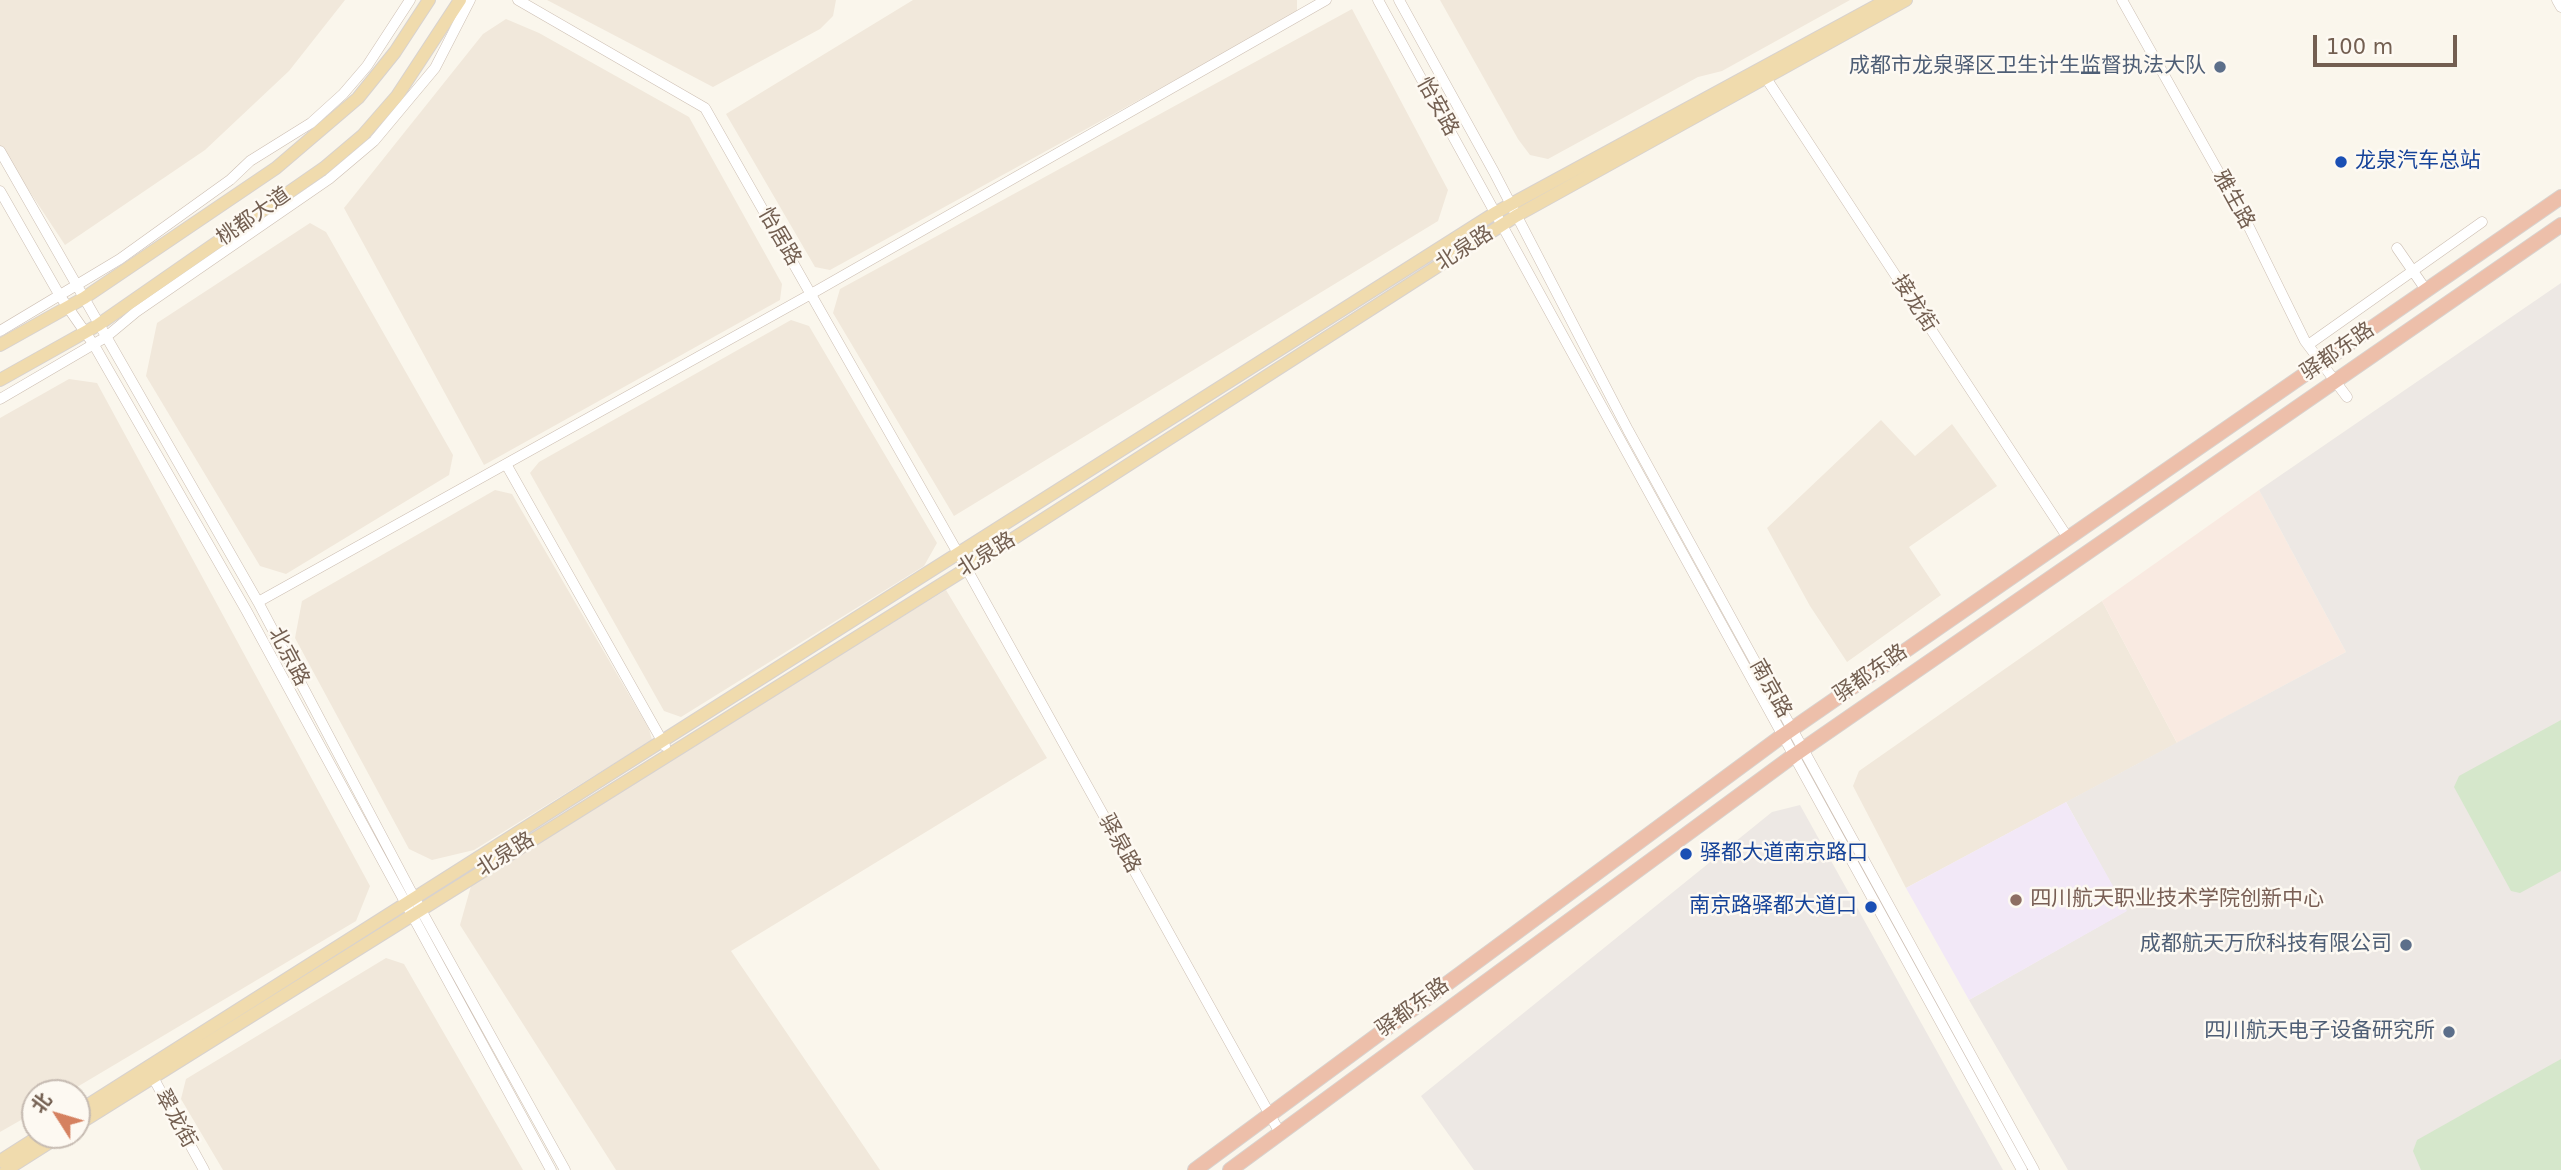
<!DOCTYPE html>
<html>
<head>
<meta charset="utf-8">
<style>
  body { margin:0 }
  #map { position:relative; width:2561px; height:1170px; overflow:hidden; background:#faf6ec; font-family:"DejaVu Sans","Noto Sans SC",sans-serif }
  canvas { display:block }
  .north { position:absolute; left:21px; top:1079px; width:70px; height:70px; box-sizing:border-box; background:#fdf9f2; border:2px solid #c6bbb2; border-radius:50%; rotate:307deg; font-size:19px; font-weight:700; line-height:28px; text-align:center; color:#735f51 }
  .north::after { content:''; display:block; margin:auto; width:24px; height:32px; background:#d58160; clip-path:polygon(50% 0,100% 100%,50% 72%,0 100%) }
  .scale { position:absolute; left:2313px; top:35px; width:144px; height:32px; box-sizing:border-box; border:4px solid #735f51; border-top:0; padding-left:9px; font-size:21px; line-height:24px; white-space:nowrap; color:#735f51; -webkit-text-stroke:5px #fdf9f2; paint-order:stroke }
</style>
</head>
<body>
<div id="map">
<canvas width="2561" height="1170"></canvas>
<div class="north">北</div>
<div class="scale">100 m</div>
</div>
<script>
const g = document.querySelector('canvas').getContext('2d');
g.lineJoin = 'round';
function fill(path, color) { g.fillStyle = color; g.fill(path, 'evenodd'); }
const poly = rows => new Path2D(rows.map(r => 'M' + r).join(''));
function stroke(path, color, width, dash) { g.strokeStyle = color; g.lineWidth = width; g.lineCap = dash ? 'butt' : 'round'; g.setLineDash(dash || []); g.stroke(path); }
function label(font, color, halo, rows, align = 'center') {
  g.font = font + ' "DejaVu Sans","Noto Sans SC",sans-serif'; g.lineWidth = 5; g.setLineDash([]); g.textBaseline = 'middle'; g.strokeStyle = halo; g.fillStyle = color; for (const [text, x, y, turn = 0] of rows) {
    g.save(); g.translate(x, y); g.rotate((+turn || 0) * Math.PI / 180); g.textAlign = isNaN(turn) ? turn : align; if (halo) g.strokeText(text, 0, 0); g.fillText(text, 0, 0); g.restore();
  }
}
const residential = poly([
  [0,0,345,0,289,71,205,150,65,245,0,147],
  [547,0,836,0,833,16,820,29,713,87],
  [913,0,1297,0,1297,13,830,270,815,267,726,114],
  [1440,0,1850,0,1722,71,1698,77,1548,159,1530,155,1518,139],
  [1352,9,1448,190,1438,221,954,516,833,313,840,289],
  [506,19,539,33,689,117,782,284,780,300,484,465,344,208,483,34],
  [310,223,326,232,453,455,449,475,286,574,260,566,146,376,157,323],
  [791,320,809,326,937,543,924,566,681,717,664,711,530,473,539,462],
  [69,379,97,383,370,886,356,921,67,1093,35,1093,35,1112,0,1132,0,418],
  [1881,420,1915,456,1952,424,1997,486,1909,547,1941,595,1847,662,1810,606,1767,528],
  [495,490,512,494,649,729,652,740,474,850,432,860,409,849,295,638,302,601],
  [946,590,1047,758,731,951,880,1170,616,1170,460,925,471,886,632,782],
  [2102,601,2177,743,1906,888,1853,786,1859,771],
  [386,958,404,964,523,1170,223,1170,181,1099,186,1079]
]);
const commercial = poly([
  [2259,490,2346,652,2177,743,2102,601]
]);
const industrial = poly([
  [2561,283,2561,1170,2068,1170,1969,1000,2126,911,2066,802,2346,652,2259,490],
  [1800,805,2003,1170,1474,1170,1421,1096,1772,812]
]);
const education = poly([
  [2066,802,2127,911,1969,1000,1906,888]
]);
const green = poly([
  [2561,720,2561,871,2520,893,2511,891,2454,787,2459,776],
  [2561,1059,2561,1170,2421,1170,2413,1151,2417,1140]
]);
const minor = poly([
  [518,0,705,108,959,555,1280,1133],
  [1378,0,2022,1170],
  [1399,0,1494,172,1628,430,2034,1170],
  [2122,0,2246,221,2305,341,2347,397],
  [2557,0,2561,7],
  [1762,72,2068,538],
  [0,151,258,602,415,899,565,1170],
  [0,191,60,296,94,345,246,610,551,1170],
  [2397,248,2426,290],
  [0,331,120,259,230,180,250,161,311,123,343,94,367,66,410,0],
  [2308,345,2482,222],
  [0,399,106,337,136,312,329,179,374,141,435,68,470,0],
  [506,464,665,746],
  [258,602,811,294,1326,0],
  [150,1072,204,1170]
]);
const major = poly([
  [0,345,84,298,276,168,358,98,395,52,429,0],
  [0,380,98,325,324,168,363,135,397,96,460,0],
  [77,1112,1495,213,1887,0],
  [77,1125,966,569,1516,216,1906,0],
  [0,1161,41,1135],
  [6,1170,61,1135]
]);
const highway = poly([
  [1195,1170,1782,736,2561,197],
  [1230,1170,1793,756,2561,225]
]);
const markers = [
  [2220,67,7,"#5c6f8a"],
  [2341,162,7,"#1a4fb4"],
  [1686,854,7,"#1a4fb4"],
  [2016,900,7,"#8d6e63"],
  [1871,907,7,"#1a4fb4"],
  [2406,945,7,"#5c6f8a"],
  [2449,1032,7,"#5c6f8a"]
];
const serviceNames = [
  ["成都市龙泉驿区卫生计生监督执法大队",2206,67],
  ["成都航天万欣科技有限公司",2392,945],
  ["四川航天电子设备研究所",2435,1032]
];
const streetNames = [
  ["怡安路",1437,107,61],
  ["雅生路",2233,200,61],
  ["桃都大道",254,217,-35],
  ["怡居路",779,237,60],
  ["北泉路",1465,249,-33],
  ["接龙街",1914,304,57],
  ["驿都东路",2338,352,-35],
  ["北泉路",987,555,-32],
  ["北京路",288,657,62],
  ["驿都东路",1871,674,-35],
  ["南京路",1770,689,61],
  ["驿泉路",1119,844,61],
  ["北泉路",506,855,-32],
  ["驿都东路",1413,1008,-36],
  ["翠龙街",175,1119,61]
];
const transitNames = [
  ["龙泉汽车总站",2355,162],
  ["驿都大道南京路口",1700,854],
  ["南京路驿都大道口",1857,907,"right"]
];
const educationNames = [
  ["四川航天职业技术学院创新中心",2030,900]
];
fill(residential, '#f1e8db');
fill(commercial, '#f9eae1');
fill(industrial, '#ede8e4');
fill(education, '#f2e8f7');
fill(green, '#d5e7cb');
stroke(minor, '#ccbeb2', 11);
stroke(major, '#d8d2ce', 14);
stroke(highway, '#d8d2ce', 16);
stroke(minor, '#fff', 10);
stroke(major, '#f0dbad', 12);
stroke(highway, '#edbfaa', 14);
for (const [x, y, r, color] of markers) { const dot = new Path2D(); dot.arc(x, y, r, 0, 2 * Math.PI); g.fillStyle = color; g.fill(dot); stroke(dot, '#fdf9f2', 2.5); }
label('21px', '#4e5e75', '#fdf9f2', serviceNames, 'right');
label('21px', '#735f51', '#fdf9f2', streetNames);
label('21px', '#164399', '#fdf9f2', transitNames, 'left');
label('21px', '#785e54', '#fdf9f2', educationNames, 'left');
</script>
</body>
</html>
